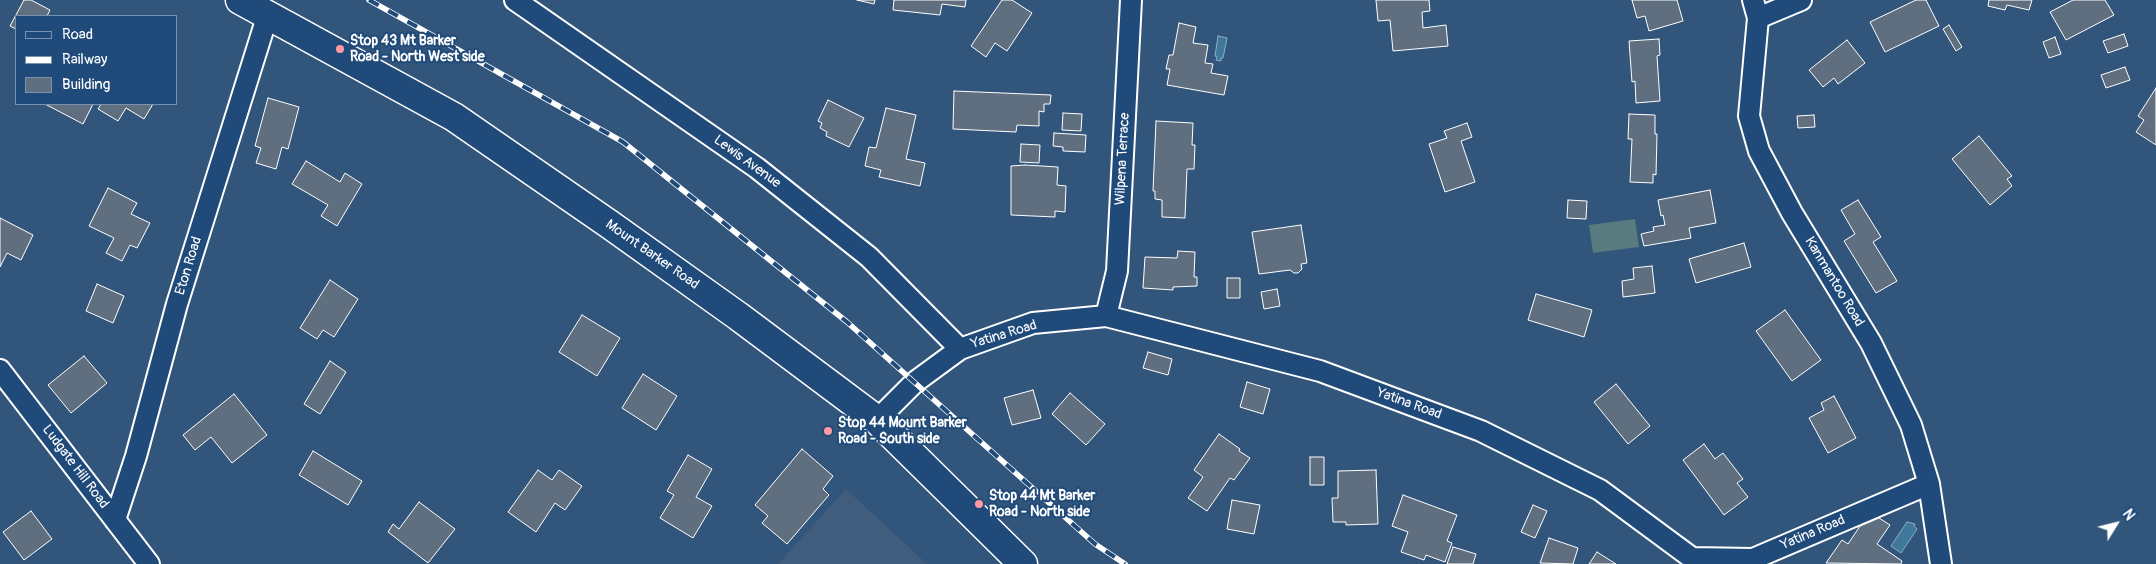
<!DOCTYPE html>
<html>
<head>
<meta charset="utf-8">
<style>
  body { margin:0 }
  #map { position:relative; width:2156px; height:564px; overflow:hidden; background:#32557c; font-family:Pangolin,sans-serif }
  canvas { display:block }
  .legend { position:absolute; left:15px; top:15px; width:162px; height:90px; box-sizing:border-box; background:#1f4a7a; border:1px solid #7992af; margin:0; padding:6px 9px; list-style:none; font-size:15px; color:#fff }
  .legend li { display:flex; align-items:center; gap:10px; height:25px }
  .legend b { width:25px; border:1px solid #7992af }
  .north { position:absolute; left:2091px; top:499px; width:50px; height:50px; -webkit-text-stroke:4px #1f4a7a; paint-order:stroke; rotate:54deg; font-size:14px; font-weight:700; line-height:20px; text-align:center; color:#fff }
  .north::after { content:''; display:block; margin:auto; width:18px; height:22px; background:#fff; clip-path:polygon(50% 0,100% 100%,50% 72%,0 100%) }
</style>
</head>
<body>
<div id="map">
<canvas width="2156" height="564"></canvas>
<ul class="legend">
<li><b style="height:6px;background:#1f4a7a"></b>Road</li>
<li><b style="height:6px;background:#fff"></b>Railway</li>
<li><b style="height:14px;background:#5f6f7f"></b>Building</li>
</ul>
<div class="north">N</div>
</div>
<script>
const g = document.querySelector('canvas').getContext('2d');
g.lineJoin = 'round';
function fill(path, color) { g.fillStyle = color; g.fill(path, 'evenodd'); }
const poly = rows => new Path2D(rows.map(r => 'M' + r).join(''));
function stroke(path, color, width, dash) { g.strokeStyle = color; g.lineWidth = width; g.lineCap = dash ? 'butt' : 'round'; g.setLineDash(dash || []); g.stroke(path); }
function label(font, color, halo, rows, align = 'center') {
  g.font = font + ' Pangolin,sans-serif'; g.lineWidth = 4; g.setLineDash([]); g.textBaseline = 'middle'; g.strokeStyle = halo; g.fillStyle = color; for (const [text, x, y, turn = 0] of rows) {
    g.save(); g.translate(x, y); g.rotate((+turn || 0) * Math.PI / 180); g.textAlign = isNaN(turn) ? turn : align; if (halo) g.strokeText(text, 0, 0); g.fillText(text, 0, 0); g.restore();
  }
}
const built = poly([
  [846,489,927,564,778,564]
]);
const green = poly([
  [1635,219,1639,247,1593,253,1589,225]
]);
const water = poly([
  [1218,36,1227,38,1223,58,1221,58,1221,61,1216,60,1217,57,1215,56,1218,36],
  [1907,522,1915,524,1914,526,1917,529,1901,553,1891,546,1907,522]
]);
const building = poly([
  [24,0,31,0,50,10,47,16,16,16,16,29,10,26,24,0],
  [857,0,875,0,874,4,857,0],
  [894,0,966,0,965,7,942,4,940,15,893,10,894,0],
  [1002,0,1012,0,1032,13,1007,51,995,43,986,57,971,46,1002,0],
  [1376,0,1429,0,1430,11,1422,12,1423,28,1446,25,1448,46,1393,51,1390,20,1378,21,1376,0],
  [1632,0,1677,0,1683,21,1649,31,1645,16,1637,18,1632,0],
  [1916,0,1926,0,1939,26,1885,52,1870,22,1916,0],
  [1989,0,2032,0,2029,10,2007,5,2005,10,1988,6,1989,0],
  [2073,0,2105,0,2114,15,2066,40,2050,12,2073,0],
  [1179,23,1196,27,1193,43,1208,45,1205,63,1213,64,1211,73,1228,76,1224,95,1167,85,1170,69,1166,69,1169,55,1173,55,1179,23],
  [1949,25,1962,47,1956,51,1943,29,1949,25],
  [2124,34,2128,46,2108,53,2103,41,2124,34],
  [2055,37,2061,54,2049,58,2043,42,2055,37],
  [1659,39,1660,55,1657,56,1660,101,1636,103,1635,81,1632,82,1629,41,1659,39],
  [1847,40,1865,63,1838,84,1834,78,1823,87,1809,70,1847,40],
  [2125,67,2130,80,2106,88,2101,75,2125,67],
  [2156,88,2156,145,2136,132,2144,120,2138,116,2156,88],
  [954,91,1051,95,1050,104,1044,104,1044,112,1039,111,1039,126,1017,125,1016,132,953,129,954,91],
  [268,98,299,107,288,149,282,147,276,169,256,163,261,148,255,146,268,98],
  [828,100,864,118,849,147,826,136,827,132,820,128,822,123,818,121,828,100],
  [45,104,93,104,83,124,45,104],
  [101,104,153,104,144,119,126,108,118,121,98,109,101,104],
  [886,108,916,115,906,159,925,163,920,186,879,177,881,170,865,166,869,147,876,148,886,108],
  [1063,113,1082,114,1081,131,1062,130,1063,113],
  [1629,114,1655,115,1655,134,1657,134,1656,175,1653,174,1653,183,1630,182,1632,139,1628,139,1629,114],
  [1814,115,1815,127,1798,128,1797,116,1814,115],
  [1156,121,1193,123,1192,145,1195,145,1194,169,1187,169,1185,218,1162,217,1162,200,1155,199,1155,191,1153,191,1156,121],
  [1467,123,1472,137,1461,141,1475,182,1445,192,1429,144,1447,138,1444,131,1467,123],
  [1054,133,1086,135,1085,152,1063,151,1063,147,1053,146,1054,133],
  [1979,136,2012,176,2007,179,2012,186,1990,205,1952,159,1979,136],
  [1021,144,1040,145,1039,163,1020,162,1021,144],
  [306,161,340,182,345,173,362,184,337,226,321,216,328,205,292,184,306,161],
  [1025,165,1058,167,1057,185,1066,186,1065,212,1055,211,1055,217,1011,215,1011,166,1025,165],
  [108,188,137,203,131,214,150,223,137,248,130,245,122,261,106,253,114,238,89,226,108,188],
  [1710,190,1716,223,1689,228,1691,238,1644,246,1641,234,1654,231,1653,227,1665,225,1663,215,1661,216,1658,200,1710,190],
  [1568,200,1587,201,1586,219,1567,218,1568,200],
  [1858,200,1881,237,1873,242,1897,281,1876,293,1844,241,1855,234,1841,210,1858,200],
  [0,218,33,235,21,260,7,253,0,267,0,218],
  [1301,225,1307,263,1301,264,1302,269,1298,273,1294,273,1290,270,1259,274,1252,232,1301,225],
  [1744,243,1751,267,1696,283,1689,259,1744,243],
  [1178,251,1195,252,1194,277,1197,277,1197,286,1173,287,1173,290,1143,288,1145,257,1177,258,1178,251],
  [1652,266,1655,293,1623,297,1622,281,1634,279,1633,268,1652,266],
  [1227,278,1240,278,1240,298,1227,298,1227,278],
  [330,280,358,299,334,337,323,330,317,339,300,328,330,280],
  [97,284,124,296,113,323,86,311,97,284],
  [1277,289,1280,306,1264,309,1261,292,1277,289],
  [1536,294,1592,310,1584,337,1528,320,1536,294],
  [1785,310,1821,360,1792,381,1756,331,1785,310],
  [582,315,620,338,597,376,559,352,582,315],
  [1148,352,1172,359,1168,375,1143,368,1148,352],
  [84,356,107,383,71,413,48,385,84,356],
  [330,361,346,372,320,414,304,404,330,361],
  [643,374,677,396,656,430,622,408,643,374],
  [1247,382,1270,389,1263,414,1240,407,1247,382],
  [1616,384,1650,426,1628,444,1594,402,1616,384],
  [1033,390,1041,418,1012,425,1004,398,1033,390],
  [1070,393,1105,424,1086,445,1052,414,1070,393],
  [234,394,267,435,232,463,211,437,195,450,183,435,234,394],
  [1834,396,1856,438,1828,453,1809,418,1824,410,1821,403,1834,396],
  [1219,434,1240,449,1239,451,1250,458,1234,480,1230,478,1207,511,1188,498,1203,477,1194,470,1219,434],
  [1704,444,1715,459,1723,453,1743,479,1737,483,1748,497,1724,515,1683,460,1704,444],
  [802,449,833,476,823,489,829,495,787,544,762,523,768,516,755,505,802,449],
  [313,451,362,481,348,505,299,475,313,451],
  [688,455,712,469,696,497,712,506,693,538,660,518,674,495,667,491,688,455],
  [1310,457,1324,457,1324,485,1310,485,1310,457],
  [538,470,552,480,559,470,582,486,565,510,555,503,536,532,508,512,538,470],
  [1376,470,1378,524,1346,525,1346,522,1333,522,1332,498,1338,498,1338,471,1376,470],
  [1403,495,1457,515,1447,541,1452,543,1445,562,1426,555,1424,560,1401,552,1408,532,1392,526,1403,495],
  [1232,500,1260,505,1254,534,1227,529,1232,500],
  [419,502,455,529,428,563,388,532,393,524,399,529,419,502],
  [1533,505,1547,511,1535,538,1521,532,1533,505],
  [31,511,52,539,24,560,3,532,31,511],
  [1879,518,1890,525,1877,544,1902,561,1901,564,1826,563,1842,540,1848,544,1860,526,1879,518],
  [1549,538,1578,548,1573,564,1540,563,1549,538],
  [1453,547,1476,554,1473,564,1447,564,1453,547],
  [1597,552,1616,564,1589,564,1597,552]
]);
const minor = poly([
  [515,0,757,168,869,257,960,349],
  [1753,0,1758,18,1749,116,1759,151,1792,213,1871,343,1911,425,1929,484,1941,564],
  [1758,18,1801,0],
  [1106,316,1117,271,1131,0],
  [0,370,149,564],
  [877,420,915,382,960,349,1033,323,1106,316,1320,371,1481,431,1600,490,1692,558,1753,559,1929,484],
  [115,520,136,456,177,304,268,14]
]);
const secondary = poly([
  [240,0,454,117,609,224,738,316,877,420,1023,564]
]);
const rail = poly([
  [369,0,623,142,847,322,1095,544,1125,564]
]);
const markers = [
  [340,49,5,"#ff9aa2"],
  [828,431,5,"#ff9aa2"],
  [979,504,5,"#ff9aa2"]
];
const poiNames = [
  ["Stop 43 Mt Barker",350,41],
  ["Road - North West side",350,57],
  ["Stop 44 Mount Barker",838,423],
  ["Road - South side",838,439],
  ["Stop 44 Mt Barker",989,496],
  ["Road - North side",989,512]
];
const streetNames = [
  ["Wilpena Terrace",1123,159,-87],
  ["Lewis Avenue",747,162,36],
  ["Mount Barker Road",652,255,35],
  ["Eton Road",189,266,-73],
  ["Kanmantoo Road",1834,282,59],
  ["Yatina Road",1004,335,-17],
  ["Yatina Road",1409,404,20],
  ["Ludgate Hill Road",75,467,53],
  ["Yatina Road",1813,533,-23]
];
fill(built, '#405d7d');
fill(green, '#587b80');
fill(water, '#40789b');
stroke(water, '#8caec3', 1);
fill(building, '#5f6f7f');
stroke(building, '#fff', 1);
stroke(minor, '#fff', 24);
stroke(secondary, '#fff', 31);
stroke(minor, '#1f4a7a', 20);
stroke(secondary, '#1f4a7a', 28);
stroke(rail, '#fff', 5.5);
stroke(rail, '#1f4a7a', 4, [11]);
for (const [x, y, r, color] of markers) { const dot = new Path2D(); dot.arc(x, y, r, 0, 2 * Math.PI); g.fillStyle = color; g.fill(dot); stroke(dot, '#1f4a7a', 2); }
label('bold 14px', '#fff', '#1f4a7a', poiNames, 'left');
label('14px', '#fff', '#1f4a7a', streetNames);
</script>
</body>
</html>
